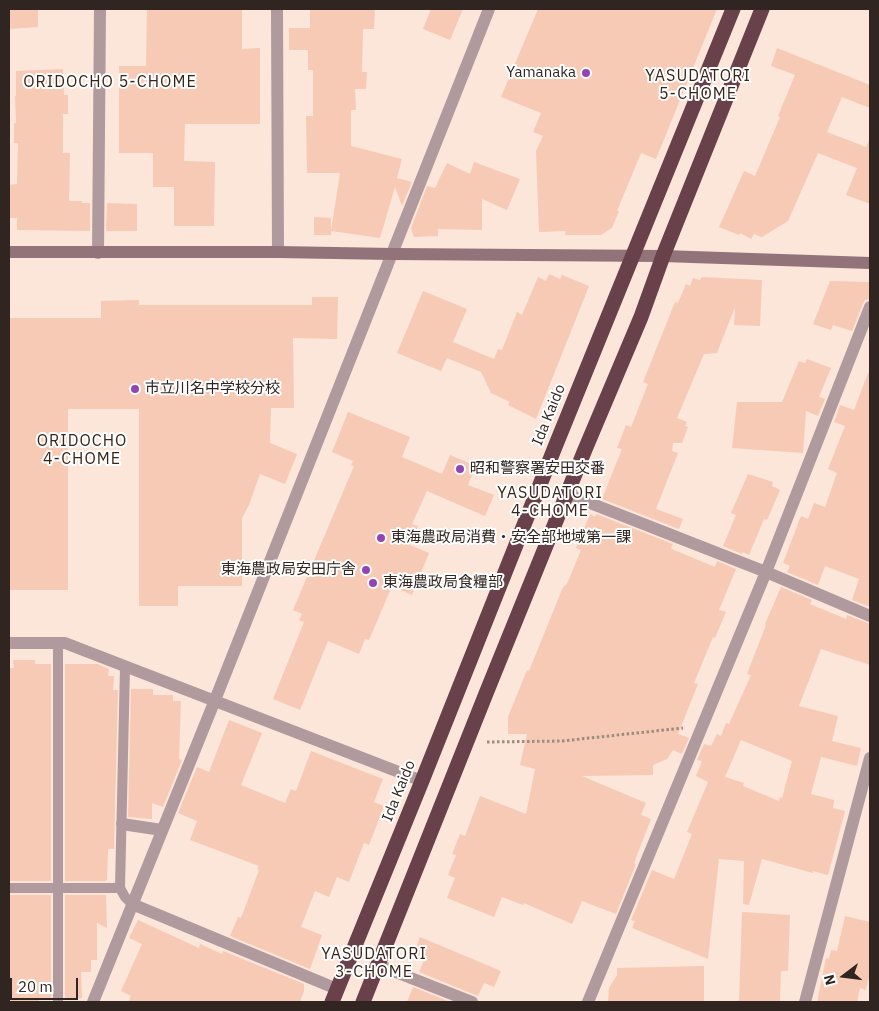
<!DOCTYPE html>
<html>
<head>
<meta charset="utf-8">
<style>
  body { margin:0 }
  #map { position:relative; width:879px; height:1011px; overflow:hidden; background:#fce5d9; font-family:"IBM Plex Sans",sans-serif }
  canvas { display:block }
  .frame { position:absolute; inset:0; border:10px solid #302520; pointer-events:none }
  .north { position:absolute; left:819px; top:951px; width:50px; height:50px; -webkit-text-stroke:4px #fff; paint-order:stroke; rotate:255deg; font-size:14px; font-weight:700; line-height:20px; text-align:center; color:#302520 }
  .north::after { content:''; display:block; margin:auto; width:18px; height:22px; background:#302520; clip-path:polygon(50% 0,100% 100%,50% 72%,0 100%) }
  .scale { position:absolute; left:10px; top:978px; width:68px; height:22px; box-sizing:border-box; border:2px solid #302520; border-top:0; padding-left:6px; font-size:15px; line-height:18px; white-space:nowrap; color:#302520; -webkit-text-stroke:4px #fff; paint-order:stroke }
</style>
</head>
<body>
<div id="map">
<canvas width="879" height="1011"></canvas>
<div class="frame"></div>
<div class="north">N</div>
<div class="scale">20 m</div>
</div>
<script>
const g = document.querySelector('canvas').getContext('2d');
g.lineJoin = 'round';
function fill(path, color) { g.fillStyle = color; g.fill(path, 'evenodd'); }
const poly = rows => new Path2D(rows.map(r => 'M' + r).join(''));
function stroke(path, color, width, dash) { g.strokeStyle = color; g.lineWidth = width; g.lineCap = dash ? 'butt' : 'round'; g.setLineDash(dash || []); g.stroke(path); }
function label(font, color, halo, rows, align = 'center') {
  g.font = font + ' "IBM Plex Sans","Noto Sans JP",sans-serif'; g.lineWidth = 4; g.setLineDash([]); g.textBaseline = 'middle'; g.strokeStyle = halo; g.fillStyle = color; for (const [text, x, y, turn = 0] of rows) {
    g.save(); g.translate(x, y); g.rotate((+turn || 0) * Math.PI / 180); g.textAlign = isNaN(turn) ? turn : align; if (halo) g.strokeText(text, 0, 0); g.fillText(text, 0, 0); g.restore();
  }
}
const building = poly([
  [9,9,38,9,38,27,9,29],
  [147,9,242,9,242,49,260,48,260,124,185,124,184,161,215,162,214,226,174,226,174,187,153,187,153,153,119,153,119,66,146,66],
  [310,9,375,9,374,29,363,29,362,72,367,72,366,89,355,89,356,110,351,110,351,146,402,159,397,178,412,182,402,206,395,187,380,238,331,231,331,235,314,235,314,217,331,218,331,231,340,173,307,173,306,116,313,116,313,70,308,70,308,50,289,50,289,28,310,28],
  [431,9,463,9,450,40,423,29],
  [538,9,717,9,656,159,641,153,617,211,619,211,612,228,601,235,565,235,566,231,539,232,536,151,543,136,533,132,541,113,501,97],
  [777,48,870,85,870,108,842,97,827,132,866,147,870,138,870,204,846,195,857,168,818,153,788,221,762,237,754,234,751,239,740,233,739,235,719,227,744,171,755,176,780,117,778,116,795,75,771,66],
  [63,69,64,95,68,95,68,114,63,114,63,153,70,153,69,201,82,201,82,203,90,203,90,231,17,230,17,218,9,218,9,185,17,184,18,143,14,143,14,123,16,123,15,96,16,96,16,71],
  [474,162,520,179,507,210,482,199,482,230,438,229,438,236,414,237,411,228,427,186,435,188,447,163,470,174],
  [107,203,137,204,137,231,106,231],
  [549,274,560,279,562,275,589,286,536,419,508,405,510,402,491,393,481,372,447,358,441,371,397,353,423,291,467,309,453,342,494,359,498,349,502,350,517,312,522,315,538,277,546,281],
  [702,277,762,280,760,326,734,325,735,307,717,353,704,354,677,418,687,422,685,426,688,427,682,443,673,443,672,451,678,453,656,509,683,519,679,529,602,499,622,449,617,448,626,425,631,427,648,384,643,382,675,302,678,303,686,284,690,286,693,278,700,280],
  [830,281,870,282,870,299,865,300,863,304,852,331,833,325,831,330,813,324],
  [312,297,338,297,337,339,293,338,294,408,271,408,270,443,297,454,285,484,260,474,249,505,242,518,242,586,178,586,178,606,139,606,139,409,68,409,68,590,9,590,9,318,101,318,101,301,139,300,139,305,312,305],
  [807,359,831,368,819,397,825,399,818,416,806,411,803,453,732,448,737,402,782,402,799,361,805,363],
  [868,373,870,373,870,607,852,600,859,579,825,566,818,585,787,572,790,566,783,563,801,516,808,519,814,503,825,507,837,473,828,469,845,426,834,422,840,405,854,410],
  [348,412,410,437,402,457,442,474,450,455,476,466,468,485,494,495,485,516,427,491,412,524,418,526,410,545,429,553,412,595,392,586,369,640,365,639,359,654,328,641,300,710,273,699,304,622,299,620,302,614,293,610,354,466,351,465,353,461,332,452],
  [748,474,773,482,772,486,780,490,767,520,764,519,749,555,743,552,742,554,723,546,736,515,731,513],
  [590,514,595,517,596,514,673,544,671,548,674,550,715,567,717,561,736,569,719,610,726,612,715,638,713,637,694,683,698,684,678,734,689,738,682,754,673,750,667,759,653,765,653,775,582,776,646,803,641,815,651,819,634,863,636,864,616,914,582,901,572,924,524,903,523,905,502,897,494,917,447,898,455,878,448,875,456,855,452,854,460,834,465,836,480,796,526,814,535,769,520,765,527,734,508,734,508,717,527,670,529,671,563,587,567,584,581,550,576,548],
  [781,587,812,600,810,604,846,619,847,615,870,624,870,665,821,649,799,706,838,716,832,741,861,748,857,766,821,757,811,794,834,800,833,808,845,811,828,875,813,871,813,873,762,859,749,905,743,904,744,861,719,859,708,959,632,928,635,921,631,920,652,870,674,879,692,834,687,832,708,782,696,776,702,761,697,760,704,744,711,746,717,734,721,736,726,723,729,724,751,675,747,674,766,625,765,624],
  [741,740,792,761,782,798,780,797,779,801,743,786,744,783,725,777],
  [13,660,35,660,35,664,51,664,51,881,9,881,9,668,14,668],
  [65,664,97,664,109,669,108,676,114,676,113,690,118,690,114,849,108,849,107,880,106,880,106,881,65,881],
  [131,689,153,689,153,695,173,695,173,701,181,701,179,759,182,760,163,807,152,803,152,819,128,817],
  [229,720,262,733,241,785,285,803,291,789,296,791,311,751,383,779,374,802,384,806,369,845,364,843,349,882,337,877,329,897,315,891,301,927,322,935,310,969,230,936,238,917,241,918,259,870,257,869,259,866,190,840,197,821,178,813,197,767,209,772],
  [9,895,51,895,51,1000,39,1000,39,1002,9,1002],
  [65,895,106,895,107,928,97,923,97,960,91,960,91,972,81,972,82,998,65,999],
  [742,912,790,915,788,971,781,971,780,1002,739,1002],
  [845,916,870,922,870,972,866,990,860,988,857,1002,817,1002,826,958,829,959,831,950,837,951],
  [138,920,199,948,200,944,222,954,223,951,304,984,304,991,300,1002,128,1002,131,996,121,991,142,944,129,938],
  [420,937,501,971,494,987,484,983,478,996,419,972,425,958,414,953],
  [704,966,704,1002,608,1002,609,988,617,975,617,968],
  [413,987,450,1002,407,1002]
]);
const path = poly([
  [487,742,562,741,683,728]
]);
const lane = poly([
  [125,667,120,888,125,897,132,904],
  [9,888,120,888],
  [58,1002,58,643]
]);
const street = poly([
  [277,9,278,252],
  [98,253,100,9],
  [567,494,766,572,870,616],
  [9,643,65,643,422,781],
  [122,824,162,830],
  [132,904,337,989],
  [378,965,472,1002],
  [93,1002,215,700,489,9],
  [588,1002,766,572,870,307],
  [805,1002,870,758]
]);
const secondary = poly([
  [9,252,278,252,392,254,663,256,870,263]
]);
const highway = poly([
  [332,1002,422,781,555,447,733,9],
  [363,1002,487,691,584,452,641,317,663,256,762,9]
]);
const markers = [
  [586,73,5,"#9443b2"],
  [135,389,5,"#9443b2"],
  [460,469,5,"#9443b2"],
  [381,538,5,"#9443b2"],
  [366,570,5,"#9443b2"],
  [373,583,5,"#9443b2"]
];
const poiNames = [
  ["Yamanaka",576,73,"right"],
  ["市立川名中学校分校",145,389],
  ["昭和警察署安田交番",470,469],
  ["東海農政局消費・安全部地域第一課",391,538],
  ["東海農政局安田庁舎",356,570,"right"],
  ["東海農政局食糧部",383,583]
];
const streetNames = [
  ["Ida Kaido",549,415,-68],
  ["Ida Kaido",399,791,-68]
];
const neighbourhoodNames = [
  ["YASUDATORI",698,76],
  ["5-CHOME",698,94],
  ["ORIDOCHO 5-CHOME",110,82],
  ["ORIDOCHO",82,441],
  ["4-CHOME",82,459],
  ["YASUDATORI",550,493],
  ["4-CHOME",550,511],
  ["YASUDATORI",374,954],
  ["3-CHOME",374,972]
];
fill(building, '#f7cab5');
stroke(path, '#9d8c83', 3, [2.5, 2.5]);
stroke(lane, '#b09a9e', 10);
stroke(street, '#b09a9e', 12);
stroke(secondary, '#92737a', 12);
stroke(highway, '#69414a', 15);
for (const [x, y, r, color] of markers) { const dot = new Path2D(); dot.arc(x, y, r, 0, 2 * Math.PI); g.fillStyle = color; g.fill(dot); stroke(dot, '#fff', 2); }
label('15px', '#302520', '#fff', poiNames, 'left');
label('15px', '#302520', '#fff', streetNames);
g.letterSpacing = '1px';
label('16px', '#382418', '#fff', neighbourhoodNames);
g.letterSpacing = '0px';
</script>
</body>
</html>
